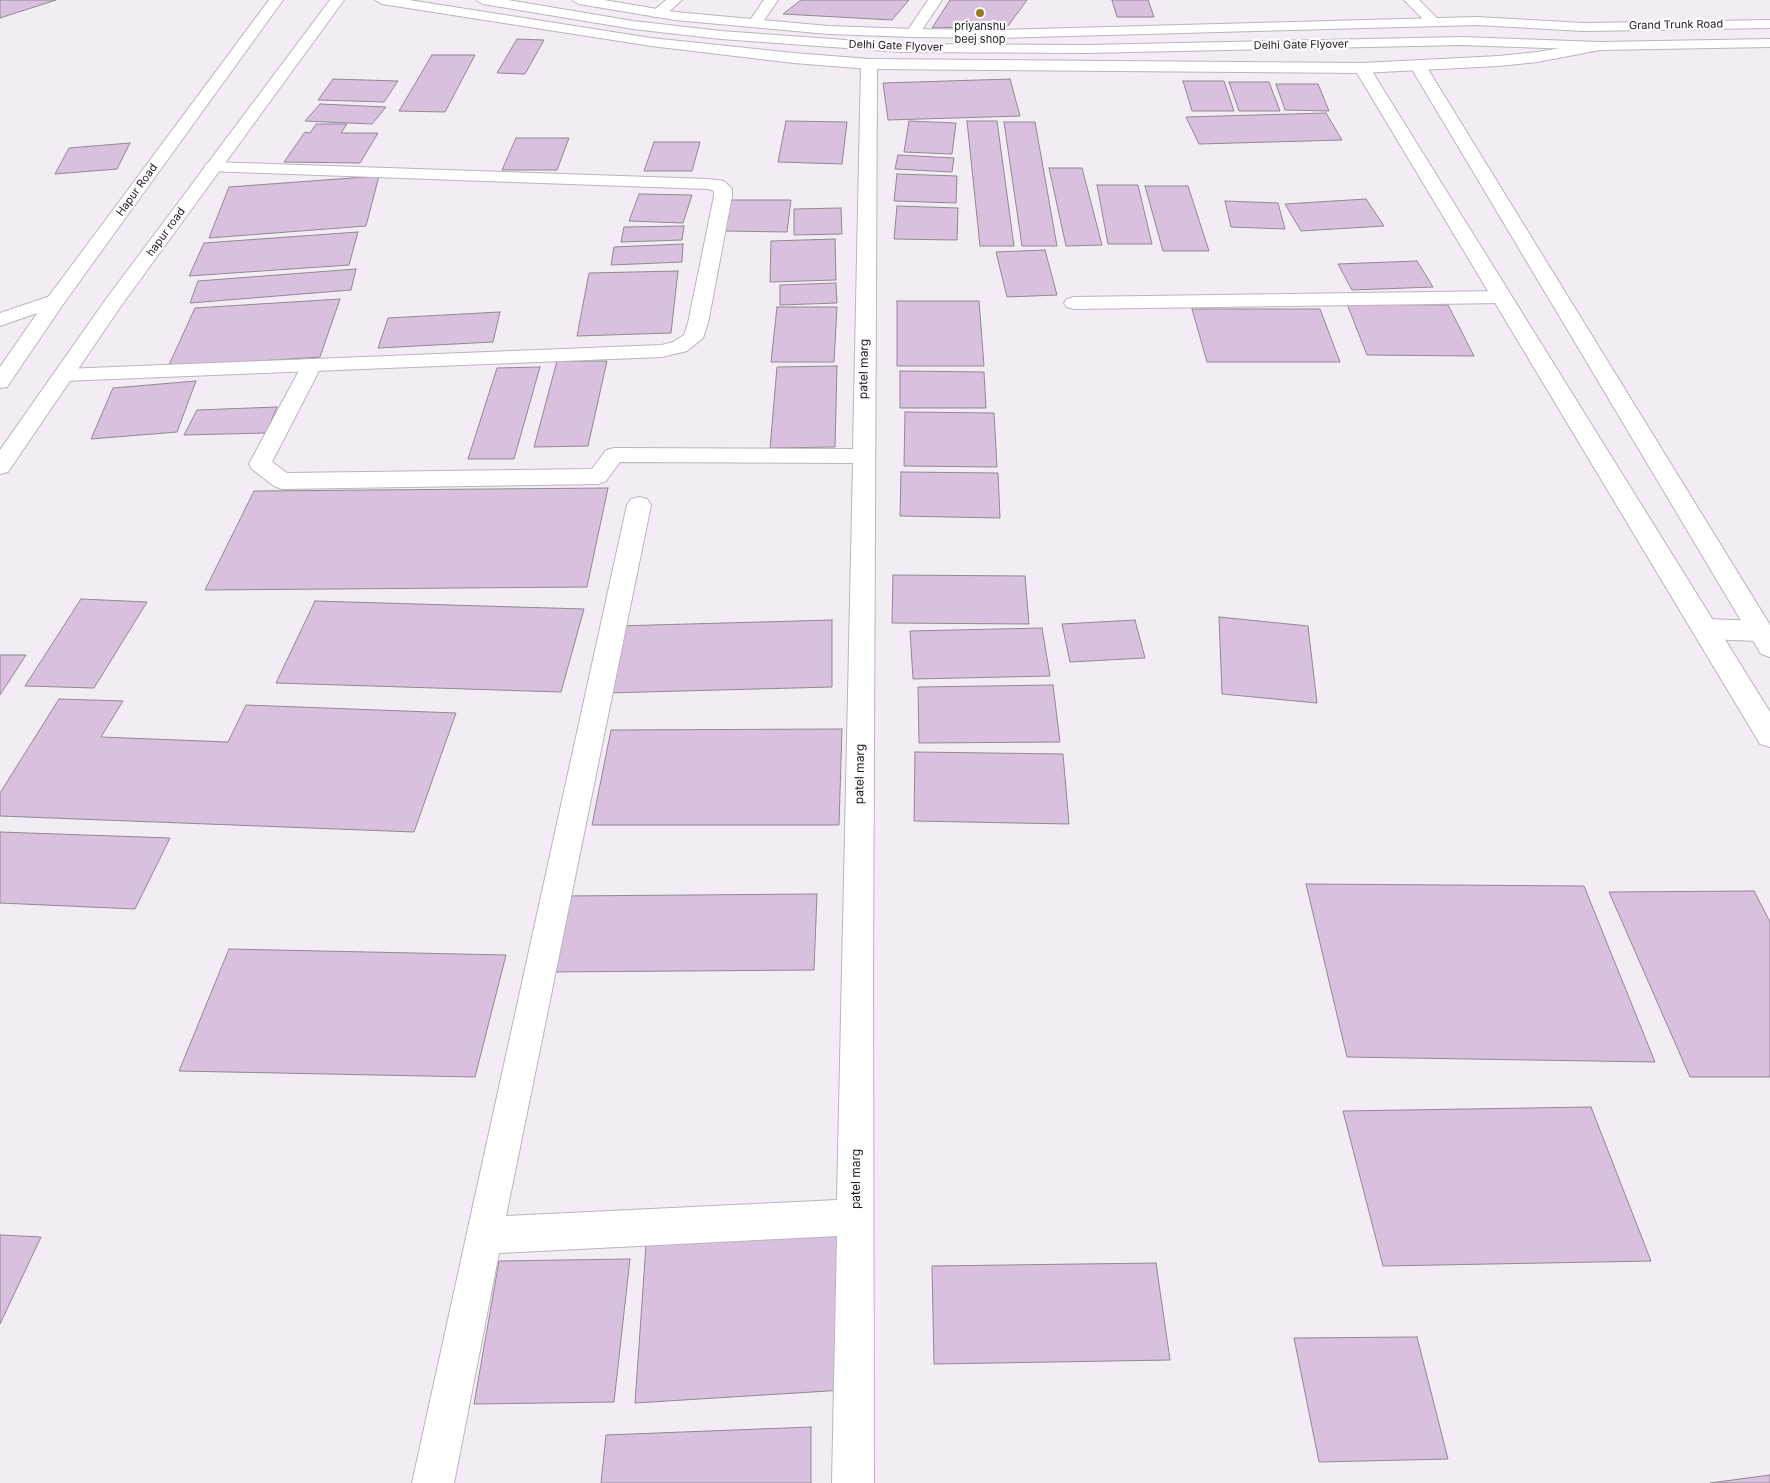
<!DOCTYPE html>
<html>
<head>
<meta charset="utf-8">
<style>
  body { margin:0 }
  canvas { display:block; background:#f4ecf5 }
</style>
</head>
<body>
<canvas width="1770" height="1483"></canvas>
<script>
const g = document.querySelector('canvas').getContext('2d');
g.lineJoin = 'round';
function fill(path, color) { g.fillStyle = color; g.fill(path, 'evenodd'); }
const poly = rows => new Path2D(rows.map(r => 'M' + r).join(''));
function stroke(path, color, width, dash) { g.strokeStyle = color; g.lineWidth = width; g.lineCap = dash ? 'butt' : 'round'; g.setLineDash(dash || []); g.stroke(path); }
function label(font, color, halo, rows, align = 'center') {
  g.font = font + ' Inter,sans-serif'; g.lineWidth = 4.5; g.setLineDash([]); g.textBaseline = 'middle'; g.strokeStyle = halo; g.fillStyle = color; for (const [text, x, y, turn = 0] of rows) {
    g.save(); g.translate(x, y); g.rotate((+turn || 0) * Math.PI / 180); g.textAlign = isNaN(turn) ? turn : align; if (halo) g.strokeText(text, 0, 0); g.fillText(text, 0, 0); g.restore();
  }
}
const building = poly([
  [0,0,56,0,0,18,0,0],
  [801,0,909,0,892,20,783,14,801,0],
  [950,0,1027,0,1008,26,932,28,950,0],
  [1112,0,1148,0,1154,17,1117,17,1112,0],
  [517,39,544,40,525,74,497,73,517,39],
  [432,55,475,55,445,112,399,111,432,55],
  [333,79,398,81,384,102,318,100,333,79],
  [1010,79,1020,116,888,120,883,83,1010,79],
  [1183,81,1224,81,1234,111,1192,111,1183,81],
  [1229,82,1269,82,1280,111,1239,111,1229,82],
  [1276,84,1318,84,1329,111,1285,110,1276,84],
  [320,104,386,107,372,124,305,121,320,104],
  [1326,113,1342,140,1199,144,1186,117,1326,113],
  [786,121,847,122,842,164,778,162,786,121],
  [909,121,956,123,952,154,904,152,909,121],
  [967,121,997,121,1014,246,980,246,967,121],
  [1004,122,1035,122,1057,246,1022,246,1004,122],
  [316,124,347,124,341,133,378,133,360,163,284,162,305,132,310,133,316,124],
  [516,138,569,138,557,170,502,170,516,138],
  [654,142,700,142,692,171,644,171,654,142],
  [130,143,117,169,55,174,69,148,130,143],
  [898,155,954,158,952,172,895,169,898,155],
  [1049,168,1082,168,1102,245,1066,246,1049,168],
  [897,174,957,176,956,203,894,201,897,174],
  [379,176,366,226,209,238,229,187,379,176],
  [1097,185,1138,185,1152,244,1108,244,1097,185],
  [1145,186,1188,186,1209,251,1163,251,1145,186],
  [639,194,692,195,683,223,629,221,639,194],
  [1366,199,1384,226,1301,231,1285,204,1366,199],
  [730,200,791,200,787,232,725,231,730,200],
  [1225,201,1278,203,1285,229,1231,227,1225,201],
  [897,206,958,208,957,240,894,239,897,206],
  [841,208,842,234,794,235,794,209,841,208],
  [684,226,682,240,621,242,624,227,684,226],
  [358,232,349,265,189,276,204,243,358,232],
  [835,239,836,280,770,282,771,241,835,239],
  [683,244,682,262,611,265,614,247,683,244],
  [1045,250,1057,295,1007,297,996,252,1045,250],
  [1417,261,1433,287,1352,290,1338,264,1417,261],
  [356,269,351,290,190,303,198,281,356,269],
  [678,271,671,333,577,336,589,273,678,271],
  [836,283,837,303,780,305,780,285,836,283],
  [340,299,320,357,168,367,195,308,340,299],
  [897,301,979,301,984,366,897,366,897,301],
  [1347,304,1448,305,1474,356,1367,355,1347,304],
  [777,307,837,307,834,362,771,362,777,307],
  [1192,309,1320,309,1340,362,1207,362,1192,309],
  [500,312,493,342,378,348,388,318,500,312],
  [557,361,607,361,588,446,534,447,557,361],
  [837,366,835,447,770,448,777,367,837,366],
  [540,367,514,459,468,459,497,368,540,367],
  [900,371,984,372,986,408,900,408,900,371],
  [196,381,177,432,91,439,113,388,196,381],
  [277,407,266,433,184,435,197,410,277,407],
  [905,412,994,413,997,467,904,466,905,412],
  [901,472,998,473,1000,518,900,516,901,472],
  [608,488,587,587,205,590,254,491,608,488],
  [893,575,1025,576,1029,624,892,623,893,575],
  [81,599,147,602,94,688,25,686,81,599],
  [315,601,584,609,561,692,276,683,315,601],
  [1219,617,1308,626,1317,703,1222,694,1219,617],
  [832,620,832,687,606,693,616,626,832,620],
  [1135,620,1145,658,1070,662,1062,624,1135,620],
  [1042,628,1050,676,913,679,910,631,1042,628],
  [0,655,26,655,0,695,0,655],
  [1053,685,1060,742,919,743,918,687,1053,685],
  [59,699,123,701,101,737,228,742,246,705,456,713,414,832,0,816,0,793,59,699],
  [842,729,839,825,592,825,611,730,842,729],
  [915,752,1063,754,1069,824,914,821,915,752],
  [0,832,170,838,135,909,0,903,0,832],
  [1306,884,1584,886,1655,1062,1347,1057,1306,884],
  [1754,891,1770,922,1770,1077,1690,1077,1609,892,1754,891],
  [817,894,814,970,547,972,562,896,817,894],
  [229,949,506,955,475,1077,179,1071,229,949],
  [1591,1107,1651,1261,1383,1266,1343,1111,1591,1107],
  [839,1233,844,1390,635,1403,646,1245,839,1233],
  [0,1235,41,1237,0,1324,0,1235],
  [630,1259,614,1402,474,1404,499,1261,630,1259],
  [1156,1263,1170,1360,934,1364,932,1266,1156,1263],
  [1417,1337,1448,1459,1319,1462,1294,1338,1417,1337],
  [811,1427,811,1483,601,1483,606,1435,811,1427],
  [1770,1475,1770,1483,1710,1483,1770,1475]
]);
const service = poly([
  [666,0,682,0,663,17,653,17,651,14,653,11,666,0],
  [764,0,778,0,760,26,750,26,748,23,764,0],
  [213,162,708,179,724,181,732,189,732,196,708,323,703,338,687,351,662,357,64,381,57,380,54,375,57,370,64,369,662,345,673,342,684,335,688,323,714,196,714,191,708,189,207,171,204,167,207,163,213,162],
  [1502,291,1509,293,1512,297,1509,301,1502,303,1074,309,1067,307,1064,303,1067,299,1074,297,1502,291]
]);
const minor = poly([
  [928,0,942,0,918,36,908,36,906,33,928,0],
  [1404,0,1419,0,1441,22,1439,25,1434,26,1429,25,1404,0],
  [869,59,874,61,877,64,873,973,874,1483,832,1483,837,1236,499,1253,454,1483,412,1483,627,505,631,499,639,497,647,499,651,505,506,1216,837,1200,853,463,620,462,606,481,598,484,282,489,274,486,252,469,249,464,302,365,305,361,312,359,319,361,322,365,272,462,287,473,592,469,606,450,614,448,853,449,861,64,864,61,869,59],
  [56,294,63,296,66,300,63,304,0,326,0,313,56,294],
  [1706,619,1759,621,1768,624,1770,634,1768,638,1759,641,1706,639,1697,636,1693,629,1697,622,1706,619]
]);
const tertiary = poly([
  [1418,61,1423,63,1426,66,1770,625,1770,657,1761,654,1410,66,1413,63,1418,61],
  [1362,63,1367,65,1370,68,1770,712,1770,747,1760,744,1354,68,1357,65,1362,63]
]);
const secondary = poly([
  [269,0,283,0,64,303,7,387,0,388,0,367,49,296,269,0],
  [330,0,344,0,121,306,8,472,0,474,0,450,106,299,330,0],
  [375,0,409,0,651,38,794,53,869,59,1362,63,1499,56,1537,52,1600,42,1605,43,1607,46,1605,49,1600,50,1537,62,1499,66,1362,73,869,69,794,63,651,46,382,4,375,0],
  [572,0,604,0,675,12,828,26,913,29,997,30,1477,17,1583,23,1588,24,1590,27,1588,30,1583,31,1477,25,997,38,913,37,828,34,675,20,579,4,572,0]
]);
const trunk = poly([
  [476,0,508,0,633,21,721,31,901,44,1087,45,1462,37,1600,42,1770,39,1770,47,1600,50,1462,45,1087,53,901,52,721,39,633,29,483,4,476,0],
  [1770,20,1770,28,1587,31,1582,30,1580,27,1582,24,1587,23,1770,20]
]);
const markers = [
  [980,13,5,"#947c23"]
];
const farStreetnames = [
  ["Grand Trunk Road",1676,25,-1],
  ["Delhi Gate Flyover",1301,45,-1],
  ["Delhi Gate Flyover",896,46,2],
  ["Hapur Road",137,190,-54],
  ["hapur road",166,232,-54]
];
const farPoinames = [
  ["priyanshu",980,27],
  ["beej shop",980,40]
];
const streetNames = [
  ["patel marg",864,369,-89],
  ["patel marg",860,774,-89],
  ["patel marg",856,1179,-90]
];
fill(building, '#dac0df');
stroke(building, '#908991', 1);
stroke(service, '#bbb5bd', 2);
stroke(minor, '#bbb5bd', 2);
stroke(tertiary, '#bbb5bd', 2);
stroke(secondary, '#bbb5bd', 2);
stroke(trunk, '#bbb5bd', 2);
fill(service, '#fff');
fill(minor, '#fff');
fill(tertiary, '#fff');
fill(secondary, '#fff');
fill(trunk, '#fff');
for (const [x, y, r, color] of markers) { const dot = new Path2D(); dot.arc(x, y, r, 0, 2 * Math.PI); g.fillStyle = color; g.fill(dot); stroke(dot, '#fefbff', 2); }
label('11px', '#1e1b1e', '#fefbff', farStreetnames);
label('11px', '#1e1b1e', '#fefbff', farPoinames);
label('12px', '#1e1b1e', '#fefbff', streetNames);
</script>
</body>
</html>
